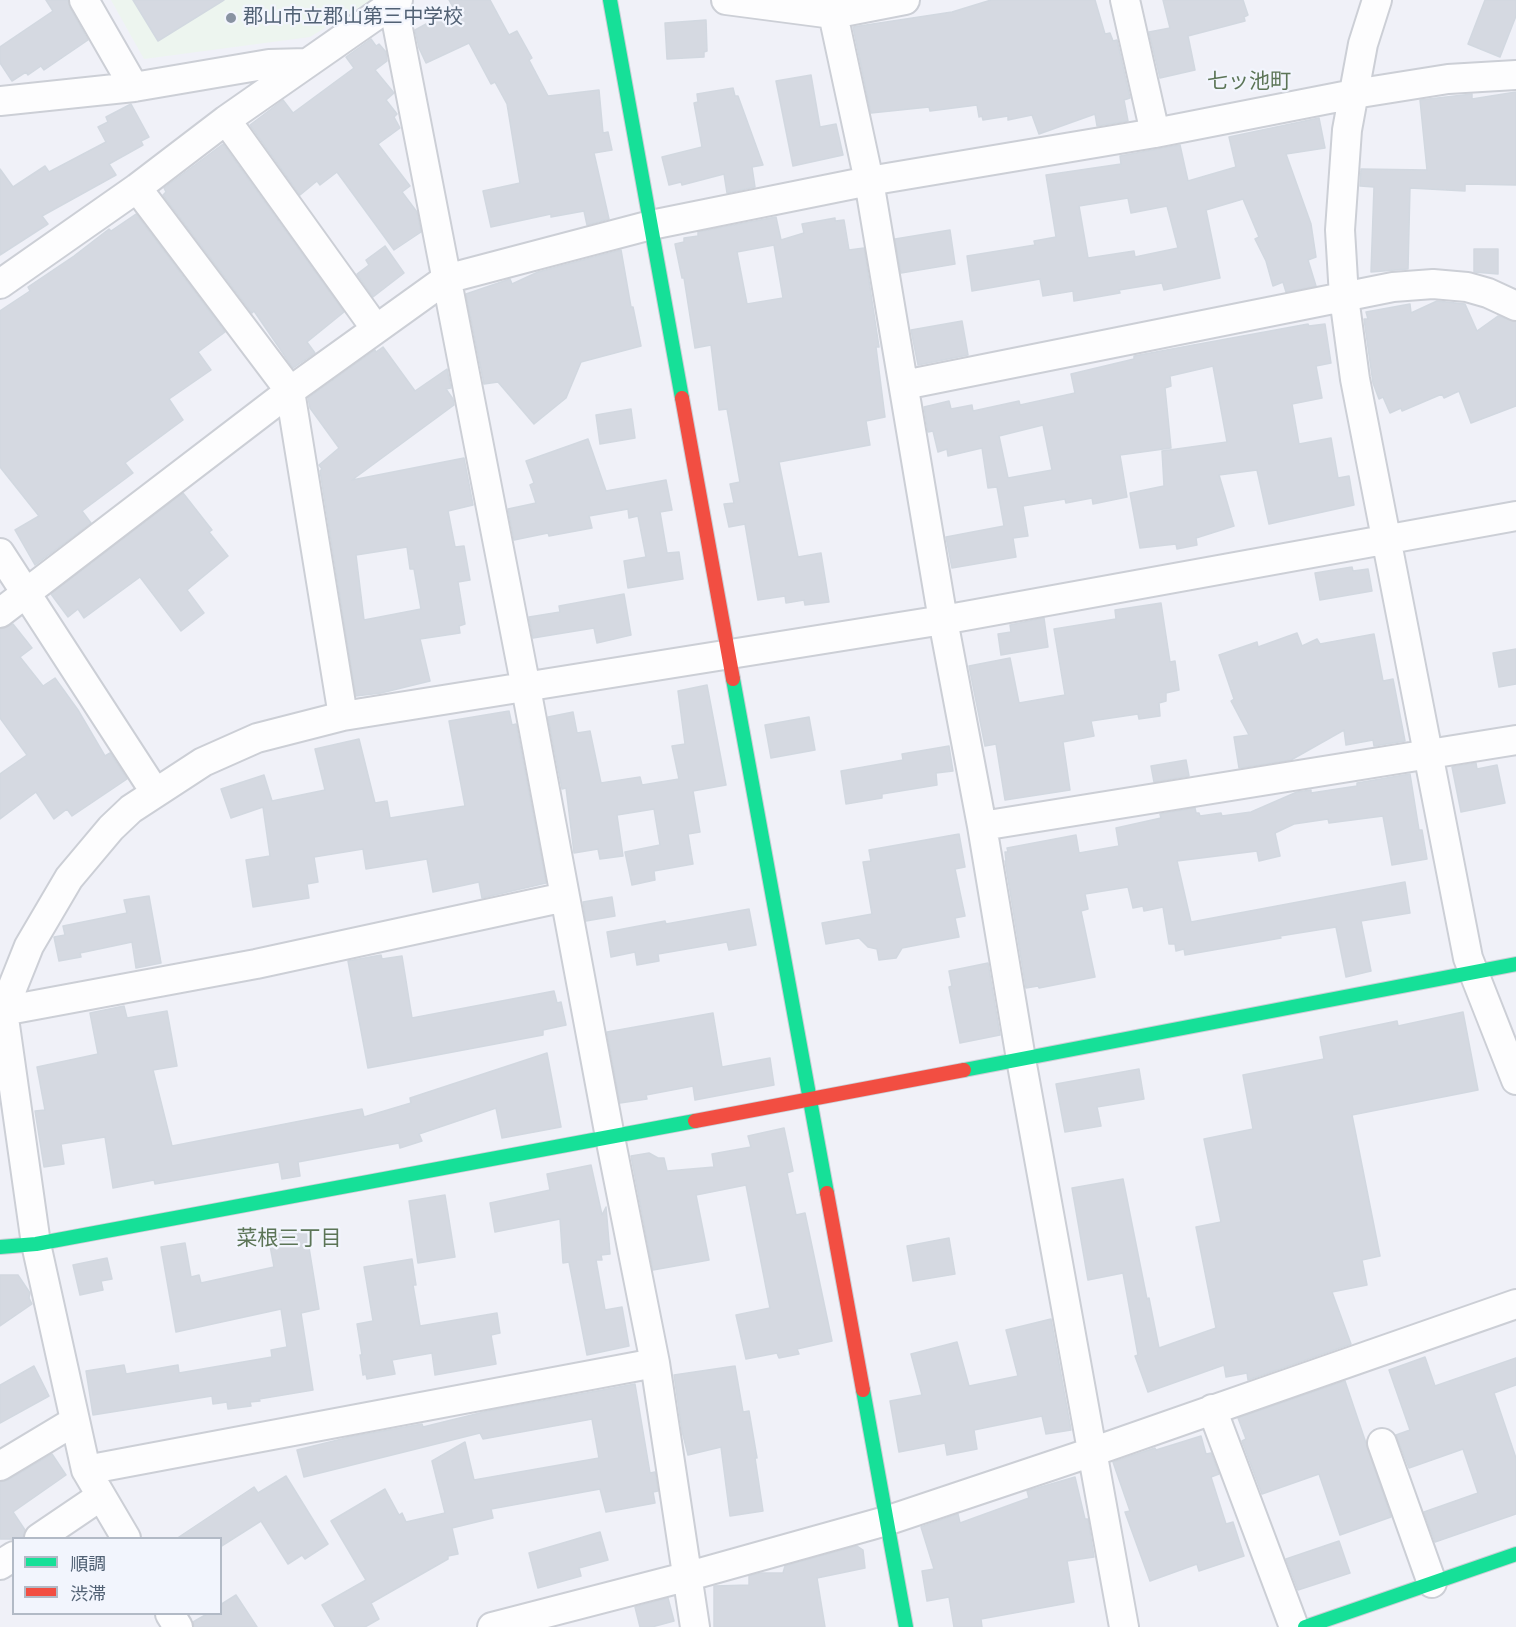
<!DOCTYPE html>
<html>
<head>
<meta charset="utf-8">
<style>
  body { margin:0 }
  #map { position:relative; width:1516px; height:1627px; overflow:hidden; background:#f0f1f8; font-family:"DM Sans","Noto Sans JP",sans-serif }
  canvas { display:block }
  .legend { position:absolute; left:12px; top:1537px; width:210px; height:78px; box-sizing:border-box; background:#f2f5fd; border:2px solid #b2bac6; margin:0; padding:8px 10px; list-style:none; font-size:18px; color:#516174 }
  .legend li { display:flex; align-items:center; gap:12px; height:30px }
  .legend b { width:30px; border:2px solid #b2bac6 }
</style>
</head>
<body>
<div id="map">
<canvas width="1516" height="1627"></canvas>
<ul class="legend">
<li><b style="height:8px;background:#16e098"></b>順調</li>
<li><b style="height:8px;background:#f24e42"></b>渋滞</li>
</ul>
</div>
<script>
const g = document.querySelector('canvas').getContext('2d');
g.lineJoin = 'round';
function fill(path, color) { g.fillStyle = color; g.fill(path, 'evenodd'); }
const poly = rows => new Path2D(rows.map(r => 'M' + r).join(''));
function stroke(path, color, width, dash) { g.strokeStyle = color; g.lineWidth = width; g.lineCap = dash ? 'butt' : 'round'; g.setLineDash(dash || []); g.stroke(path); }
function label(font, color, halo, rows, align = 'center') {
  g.font = font + ' "DM Sans","Noto Sans JP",sans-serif'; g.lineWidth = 4.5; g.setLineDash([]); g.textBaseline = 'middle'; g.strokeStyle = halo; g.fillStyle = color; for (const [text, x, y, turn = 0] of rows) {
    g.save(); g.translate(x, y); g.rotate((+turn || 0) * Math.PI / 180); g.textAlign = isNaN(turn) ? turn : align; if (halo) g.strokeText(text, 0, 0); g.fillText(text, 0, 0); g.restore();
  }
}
const education = poly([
  [111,0,371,0,310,37,144,59]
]);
const building = poly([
  [46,0,68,0,70,8,88,40,44,70,41,66,28,75,26,72,12,81,0,63,0,47,53,11,46,0],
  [133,0,224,0,158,41,133,0],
  [449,0,490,0,509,35,517,31,532,58,529,60,548,96,599,90,603,133,608,132,612,150,594,153,609,219,587,225,584,211,551,217,551,214,491,227,483,191,520,183,507,104,495,82,491,84,469,43,426,63,419,48,415,30,454,9,449,0],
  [991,0,1095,0,1105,34,1110,33,1113,41,1117,40,1130,98,1124,100,1128,121,1097,126,1095,114,1039,134,1032,115,1008,120,1008,116,983,120,982,116,979,117,977,105,930,111,929,107,871,113,853,27,952,12,991,0],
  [1163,0,1243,0,1248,15,1244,17,1245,21,1188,36,1195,70,1160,78,1149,32,1170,28,1163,0],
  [1485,0,1516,0,1516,16,1500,57,1468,44,1485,0],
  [706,20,707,51,704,52,704,57,667,59,665,23,706,20],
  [371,39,376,46,379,44,386,52,387,61,375,70,394,93,386,100,397,114,394,117,400,128,378,144,410,186,402,192,417,212,421,232,394,250,337,172,320,185,317,181,300,195,250,125,283,100,293,113,354,68,346,57,371,39],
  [811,75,820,127,836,124,843,155,793,166,776,81,811,75],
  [733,88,735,96,738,96,763,165,752,167,755,187,727,193,724,174,682,185,681,182,669,185,662,157,702,147,694,103,698,102,697,94,733,88],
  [1516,92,1516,185,1465,184,1465,191,1410,188,1408,269,1371,272,1374,187,1360,186,1361,169,1427,170,1420,100,1472,94,1472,99,1516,92],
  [131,104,149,137,141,141,143,145,109,164,116,175,42,216,48,224,0,255,0,169,13,187,45,166,49,172,106,142,98,127,108,122,106,117,131,104],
  [1319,118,1325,148,1286,154,1311,224,1316,257,1308,260,1316,286,1286,292,1283,282,1273,286,1266,261,1255,239,1259,237,1243,199,1206,210,1220,278,1164,290,1162,283,1119,290,1120,293,1074,301,1073,291,1043,296,1040,279,972,291,967,256,1035,245,1034,241,1056,237,1046,175,1121,164,1120,156,1180,145,1188,181,1236,167,1229,137,1319,118],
  [1128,198,1131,213,1167,206,1178,248,1135,257,1134,251,1088,258,1079,206,1128,198],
  [223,144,344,312,307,342,315,353,293,368,254,311,252,313,163,195,166,192,164,188,223,144],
  [136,214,225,332,198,352,211,370,169,399,183,420,125,463,133,473,82,511,91,523,35,565,15,530,39,516,0,467,0,311,30,291,28,287,74,256,109,229,111,231,136,214],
  [776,217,781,240,804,233,802,224,835,218,835,221,844,220,849,250,864,248,879,347,876,347,885,417,866,421,870,445,779,462,798,557,821,553,829,602,805,605,804,600,786,603,785,596,758,600,745,524,729,527,724,504,734,503,730,484,740,482,727,409,719,410,711,345,695,348,684,278,682,278,675,244,684,242,684,238,698,236,698,232,776,217],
  [774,245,783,298,747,304,737,252,774,245],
  [950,230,955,264,901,273,895,239,950,230],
  [385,246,404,273,373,297,357,274,369,265,366,260,385,246],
  [1474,249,1498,249,1498,274,1474,272,1474,249],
  [621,250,631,307,633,307,641,346,581,362,566,398,534,424,498,382,484,384,466,294,510,279,512,284,538,272,621,250],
  [1437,301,1465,304,1477,331,1498,316,1516,322,1516,406,1471,423,1459,391,1444,398,1442,394,1402,411,1401,408,1390,413,1383,397,1379,399,1373,383,1364,319,1368,319,1366,312,1410,304,1411,313,1437,301],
  [962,321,968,355,918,365,911,330,962,321],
  [1308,324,1309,326,1325,324,1331,363,1316,366,1322,398,1292,404,1299,444,1331,438,1338,478,1349,476,1354,505,1269,524,1257,470,1219,475,1234,526,1196,538,1197,545,1177,549,1176,544,1140,548,1130,493,1164,486,1162,451,1227,442,1213,366,1170,376,1171,386,1165,388,1171,448,1120,455,1127,497,1093,504,1092,498,1066,503,1065,499,1023,506,1028,536,1013,538,1016,557,952,568,946,537,1004,526,997,487,988,488,982,448,948,456,947,449,938,452,933,431,928,432,924,407,949,401,951,409,972,405,973,411,1019,401,1020,405,1075,393,1071,374,1134,359,1134,356,1308,324],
  [1043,425,1052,470,1008,478,999,436,1043,425],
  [383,347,415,391,447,369,451,388,446,389,453,399,454,405,352,480,464,458,473,505,448,511,455,547,464,546,470,580,458,582,465,624,459,626,460,633,420,639,430,681,381,693,356,696,320,471,322,469,319,465,339,448,310,408,308,398,375,350,376,352,383,347],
  [407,547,410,569,414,569,421,609,364,620,356,555,407,547],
  [631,409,635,438,600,444,596,415,631,409],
  [588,439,606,491,666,480,672,510,660,512,667,553,679,552,683,579,628,588,624,561,646,557,638,516,629,518,628,509,589,516,592,528,549,536,548,533,514,540,508,509,536,503,530,485,534,483,526,461,588,439],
  [183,493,212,530,209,532,228,556,187,590,204,613,181,631,140,577,84,618,78,609,68,617,51,594,183,493],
  [1352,567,1353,571,1368,569,1372,591,1320,600,1315,573,1352,567],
  [624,594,631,635,597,643,594,628,533,638,529,617,560,612,559,606,624,594],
  [1161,603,1170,662,1175,661,1179,690,1166,693,1166,701,1159,703,1160,716,1139,719,1138,714,1091,721,1094,736,1063,742,1070,790,1005,800,996,744,985,746,969,666,1010,658,1019,703,1065,695,1054,629,1116,619,1115,610,1161,603],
  [1044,618,1048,647,1001,655,998,634,1011,632,1010,625,1044,618],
  [13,624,32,648,20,657,43,686,55,678,78,710,105,756,110,753,127,779,72,816,67,809,54,819,36,792,0,819,0,774,27,755,0,718,0,629,13,624],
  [1297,633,1302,646,1317,639,1320,644,1374,634,1383,681,1393,679,1405,741,1374,746,1373,740,1346,745,1344,730,1291,760,1239,768,1234,737,1249,735,1231,701,1234,699,1219,655,1257,642,1258,647,1297,633],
  [1516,649,1516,684,1499,687,1493,653,1516,649],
  [707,685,726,785,693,791,700,832,688,834,693,864,654,871,655,880,632,885,625,852,660,845,654,809,617,815,623,856,600,859,598,849,574,853,566,788,562,789,548,717,573,712,577,733,590,731,601,783,640,777,642,785,679,779,672,746,685,744,678,691,707,685],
  [509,711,512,725,516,724,546,883,482,898,479,882,433,892,427,859,366,869,363,849,314,857,318,882,307,884,309,898,253,907,246,860,270,856,263,807,231,818,221,789,264,775,272,801,325,790,315,749,359,739,375,803,387,801,390,818,465,806,449,721,509,711],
  [809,717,815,750,771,758,765,725,809,717],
  [949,746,953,771,936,773,937,785,882,794,882,798,846,804,841,771,903,760,902,754,949,746],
  [1186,760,1189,776,1154,782,1151,766,1186,760],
  [1476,763,1477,769,1497,765,1505,803,1461,812,1452,767,1476,763],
  [1410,774,1419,830,1422,830,1427,859,1392,865,1383,816,1329,823,1328,819,1294,824,1275,833,1280,856,1259,861,1257,851,1177,861,1191,922,1405,882,1410,913,1361,921,1371,971,1346,977,1336,927,1280,936,1281,938,1185,955,1184,949,1176,951,1175,944,1169,944,1163,907,1144,911,1143,906,1133,908,1128,887,1085,894,1088,909,1081,911,1095,977,1039,988,1038,986,1026,988,1005,861,1006,861,1005,852,1008,852,1007,848,1076,835,1079,853,1119,846,1116,828,1161,818,1160,814,1195,808,1196,813,1199,813,1200,816,1221,813,1222,816,1251,812,1297,792,1311,790,1311,793,1357,786,1357,783,1410,774],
  [959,834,965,867,955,869,965,916,955,918,959,937,902,948,896,958,879,960,877,949,868,947,859,938,826,944,822,923,872,914,863,862,871,861,869,850,959,834],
  [149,896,161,963,136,968,132,942,80,953,81,957,59,961,54,937,65,935,63,926,127,913,124,900,149,896],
  [612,897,615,916,586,921,583,902,612,897],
  [749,909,756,945,729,950,727,942,658,954,659,961,637,965,635,952,611,957,607,932,665,921,666,924,749,909],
  [381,955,382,959,402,956,412,1018,554,991,557,1003,561,1002,566,1025,543,1030,543,1035,368,1068,348,961,381,955],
  [988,963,1000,1035,960,1043,949,987,952,986,949,971,988,963],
  [124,1006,127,1018,167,1011,177,1066,153,1070,172,1146,362,1109,364,1117,411,1103,410,1098,547,1053,561,1127,502,1138,496,1108,419,1134,422,1141,400,1148,399,1143,298,1162,300,1176,282,1179,279,1162,155,1184,154,1180,113,1188,105,1137,61,1144,64,1164,44,1167,35,1111,45,1110,37,1067,98,1054,90,1013,124,1006],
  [1463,1012,1478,1090,1352,1115,1380,1256,1362,1260,1367,1285,1332,1292,1351,1344,1248,1380,1247,1373,1226,1377,1224,1365,1148,1392,1135,1356,1138,1355,1123,1273,1088,1280,1072,1188,1123,1179,1147,1299,1149,1298,1159,1348,1216,1328,1196,1227,1221,1222,1204,1139,1253,1129,1243,1075,1324,1059,1320,1037,1397,1021,1398,1026,1463,1012],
  [713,1013,722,1067,770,1058,774,1085,695,1100,693,1086,646,1095,647,1099,620,1103,607,1032,713,1013],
  [1139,1069,1144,1099,1097,1107,1101,1126,1065,1132,1056,1084,1139,1069],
  [784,1128,793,1171,787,1173,796,1215,805,1213,832,1341,797,1349,799,1354,779,1358,777,1353,746,1359,736,1315,770,1308,746,1185,696,1195,709,1260,653,1270,631,1156,649,1153,658,1158,664,1158,667,1171,714,1167,712,1154,751,1147,748,1136,784,1128],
  [591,1165,602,1215,606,1207,610,1254,601,1255,602,1260,596,1260,605,1310,622,1307,629,1346,587,1355,569,1262,563,1263,560,1219,495,1232,490,1203,550,1190,547,1174,591,1165],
  [445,1195,455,1257,418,1263,409,1201,445,1195],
  [306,1229,319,1309,301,1313,313,1390,259,1399,260,1401,250,1402,251,1406,228,1409,227,1402,213,1404,212,1396,93,1415,86,1371,124,1365,126,1374,178,1365,179,1373,272,1357,271,1350,287,1347,281,1309,176,1332,161,1247,185,1243,191,1277,199,1275,201,1283,274,1267,268,1235,306,1229],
  [949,1238,955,1274,913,1281,907,1246,949,1238],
  [107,1258,112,1279,101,1281,103,1290,80,1295,73,1265,107,1258],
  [412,1259,416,1285,413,1285,420,1326,497,1313,500,1333,491,1335,496,1364,435,1375,432,1353,392,1360,395,1374,367,1379,366,1374,363,1375,360,1355,362,1355,357,1324,373,1321,364,1267,412,1259],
  [0,1275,18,1275,30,1293,29,1298,32,1304,0,1326,0,1275],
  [1051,1319,1071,1430,1046,1434,1042,1416,974,1430,977,1449,947,1455,945,1443,899,1452,890,1401,922,1395,911,1354,957,1342,969,1386,1018,1376,1006,1330,1051,1319],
  [1425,1357,1435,1386,1516,1358,1516,1385,1494,1393,1516,1458,1516,1514,1435,1542,1424,1512,1478,1493,1463,1449,1409,1468,1396,1435,1410,1430,1389,1370,1425,1357],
  [34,1366,49,1396,0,1423,0,1385,34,1366],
  [735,1366,743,1412,749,1411,757,1458,755,1458,763,1511,730,1516,721,1447,688,1455,682,1431,674,1375,735,1366],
  [1345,1381,1391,1517,1340,1535,1319,1474,1262,1494,1242,1441,1246,1439,1238,1418,1345,1381],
  [635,1384,650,1473,655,1472,658,1491,653,1492,655,1503,606,1512,600,1489,491,1509,493,1518,452,1528,458,1554,448,1556,448,1559,371,1603,379,1619,365,1627,335,1627,322,1605,366,1580,331,1521,385,1489,399,1515,402,1513,406,1522,445,1513,432,1461,465,1442,474,1480,599,1458,592,1419,483,1439,480,1433,304,1477,297,1450,350,1437,422,1424,423,1427,488,1411,635,1384],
  [1201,1436,1206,1454,1211,1453,1219,1474,1211,1477,1226,1524,1233,1522,1244,1556,1199,1571,1197,1564,1150,1581,1125,1512,1130,1511,1113,1462,1155,1448,1156,1450,1201,1436],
  [52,1454,66,1475,13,1512,25,1530,23,1539,0,1539,0,1482,8,1480,52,1454],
  [286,1476,328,1544,305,1559,302,1555,288,1564,261,1521,220,1547,220,1539,176,1539,254,1487,258,1493,286,1476],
  [1075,1477,1085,1519,1088,1519,1094,1557,1067,1561,1074,1602,981,1619,982,1627,954,1627,949,1597,927,1601,922,1571,934,1569,921,1527,958,1514,960,1523,1029,1498,1027,1491,1075,1477],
  [600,1532,608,1560,579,1568,581,1576,538,1588,529,1553,600,1532],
  [1339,1541,1350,1573,1298,1590,1286,1559,1339,1541],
  [857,1546,863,1550,865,1568,817,1578,825,1627,714,1627,714,1586,749,1585,749,1576,761,1573,783,1573,785,1566,857,1546],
  [236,1595,257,1627,194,1627,193,1622,207,1614,220,1614,220,1605,236,1595],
  [668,1598,674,1621,652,1627,640,1627,635,1607,668,1598]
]);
const street = poly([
  [84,0,134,87],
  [726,0,833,14,905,0],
  [1125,0,1155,133],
  [1377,0,1363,44,1347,130,1340,230,1344,297,1355,379,1468,958,1516,1080],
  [393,3,526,688,610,1137,655,1363,695,1627],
  [833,14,869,181,943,620,982,826,1021,1059,1124,1627],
  [0,101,134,87,269,64,307,63],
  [226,120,376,329],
  [137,188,290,391,343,716],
  [0,284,137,188,226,120,398,0],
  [904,385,1393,287,1433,284,1467,287,1488,293,1516,306],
  [0,553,155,792],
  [0,613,290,391,446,279,651,225,869,181,1155,133,1354,94,1448,79,1516,75],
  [982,826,1516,740],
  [0,1009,3,1011,256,964,565,897],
  [1212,1409,1294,1627],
  [1382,1443,1432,1583],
  [0,1466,75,1421],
  [86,1470,655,1363],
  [39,1538,101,1496],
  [126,1538,86,1470,36,1244,3,1011,29,946,69,878,111,828,131,809,203,762,257,738,343,716,943,620,1516,516],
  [0,1565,14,1556],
  [170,1614,178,1627],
  [492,1627,689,1576,886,1521,1092,1452,1516,1304]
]);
const fast = poly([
  [610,0,682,398],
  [733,679,827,1193],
  [964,1070,1516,964],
  [0,1247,36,1244,695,1121],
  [863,1390,906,1627],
  [1305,1627,1516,1554]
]);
const jam = poly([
  [682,398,733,679],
  [695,1121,964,1070],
  [827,1193,863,1390]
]);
const markers = [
  [231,18,6,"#8993a2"]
];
const poiNames = [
  ["郡山市立郡山第三中学校",243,18]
];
const neighbourhoodNames = [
  ["七ッ池町",1249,82],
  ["菜根三丁目",289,1239]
];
fill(education, '#edf5ef');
fill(building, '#d5d9e1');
stroke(building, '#d2d8e0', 1.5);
stroke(street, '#cccfd6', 32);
stroke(fast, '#caced5', 16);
stroke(jam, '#caced5', 16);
stroke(street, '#fdfdfe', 28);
stroke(fast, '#16e098', 14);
stroke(jam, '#f24e42', 14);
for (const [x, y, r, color] of markers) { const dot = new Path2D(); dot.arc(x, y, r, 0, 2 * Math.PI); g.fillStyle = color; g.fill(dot); stroke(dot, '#f2f5fd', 2); }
label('20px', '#516174', '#f2f5fd', poiNames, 'left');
label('21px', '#5c7557', '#f2f5fd', neighbourhoodNames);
</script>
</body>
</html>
